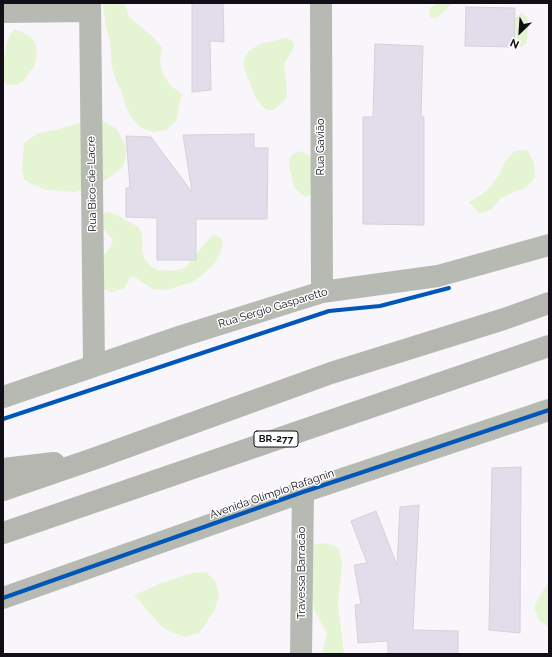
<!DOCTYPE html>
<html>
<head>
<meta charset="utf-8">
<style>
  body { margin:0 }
  #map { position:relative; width:552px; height:657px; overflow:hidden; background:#f8f6fb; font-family:Raleway,sans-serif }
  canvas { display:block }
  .frame { position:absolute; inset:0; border:4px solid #120e17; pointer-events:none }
  .north { position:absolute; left:500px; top:12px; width:40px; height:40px; -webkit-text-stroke:3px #fff; paint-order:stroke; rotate:205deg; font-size:11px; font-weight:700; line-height:16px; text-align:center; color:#120e17 }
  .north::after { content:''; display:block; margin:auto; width:14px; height:18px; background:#120e17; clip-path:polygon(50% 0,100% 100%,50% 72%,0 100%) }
</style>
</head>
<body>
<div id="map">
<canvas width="552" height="657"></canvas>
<div class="frame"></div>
<div class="north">N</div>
</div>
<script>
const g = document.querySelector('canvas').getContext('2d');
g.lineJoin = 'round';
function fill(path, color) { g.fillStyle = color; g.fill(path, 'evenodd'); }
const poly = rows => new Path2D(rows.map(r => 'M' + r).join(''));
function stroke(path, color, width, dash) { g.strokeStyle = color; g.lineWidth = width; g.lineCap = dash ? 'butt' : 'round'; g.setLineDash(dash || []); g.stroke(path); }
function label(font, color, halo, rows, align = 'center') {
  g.font = font + ' Raleway,sans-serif'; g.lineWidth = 3; g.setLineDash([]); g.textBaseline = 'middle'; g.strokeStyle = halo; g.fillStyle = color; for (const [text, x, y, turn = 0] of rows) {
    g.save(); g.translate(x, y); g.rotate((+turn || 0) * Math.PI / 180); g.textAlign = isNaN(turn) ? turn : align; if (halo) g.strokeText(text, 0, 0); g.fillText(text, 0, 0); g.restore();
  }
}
const green = poly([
  [103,3,125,3,129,17,152,36,162,47,160,61,163,74,171,86,182,94,176,121,166,130,153,132,140,127,131,117,125,105,122,92,116,80,112,68,110,40,106,27],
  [437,3,452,3,440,15,436,18,431,18,429,11,431,7],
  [522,13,528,18,528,26,527,42,521,48,515,36,515,18],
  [15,29,30,36,35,43,37,51,34,67,23,81,16,85,7,85,3,79,3,64,7,43,10,35],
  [286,38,291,40,294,43,294,47,284,64,286,80,287,97,284,101,277,107,273,110,267,110,263,107,257,100,253,91,244,68,244,59,249,51,260,44],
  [101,120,116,128,125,144,126,152,125,162,121,169,100,184,74,192,47,190,31,184,24,179,22,170,24,143,38,133,57,130,74,124],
  [527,150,534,163,535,178,526,188,513,192,501,198,492,209,480,214,469,202,481,195,491,186,499,175,505,162,514,151],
  [302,151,310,156,311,160,312,192,310,195,306,197,302,195,294,186,289,166,290,157,293,154],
  [109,212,121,217,138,227,142,235,142,250,145,259,150,266,158,270,171,271,185,268,213,234,221,238,223,242,221,251,217,259,212,266,200,277,192,282,167,290,153,289,133,276,129,279,124,289,111,292,101,288,101,259,109,249,113,240,103,228,102,216,105,213],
  [326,543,339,548,342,562,338,604,344,654,322,654,327,633,314,610,312,597,312,545],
  [206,572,215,581,219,595,215,610,199,633,186,637,173,633,161,626,134,595,164,582,192,573],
  [549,582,549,628,539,620,534,607,540,595]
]);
const building = poly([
  [192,3,223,3,224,42,210,41,211,90,192,92,192,3],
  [466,7,515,8,514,47,465,46,466,7],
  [375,44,423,46,421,117,424,117,424,225,363,224,363,117,373,117,375,44],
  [254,134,254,148,268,148,267,219,196,219,196,260,157,260,157,218,126,217,126,188,130,188,126,136,151,137,192,192,183,135,254,134],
  [521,467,520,633,489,630,492,468,521,467],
  [419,505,413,630,458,631,458,654,388,654,388,641,358,643,355,605,361,604,354,565,367,563,351,521,376,511,397,565,400,507,419,505]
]);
const minor = poly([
  [90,3,94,366],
  [321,3,322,292],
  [3,12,90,11],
  [3,397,182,336,322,292,438,276,549,245],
  [3,598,303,492,549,410],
  [301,654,303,492]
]);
const highway = poly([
  [3,469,54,463],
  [3,490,96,458,331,373,504,319,549,303],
  [3,533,549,346]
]);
const cycleway = poly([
  [3,419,329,311,380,306,449,288],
  [3,598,303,492,549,410]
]);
const shields = [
  [276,439,44]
];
const shieldNames = [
  ["BR-277",276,439]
];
const streetNames = [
  ["Rua Gavião",321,147,-90],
  ["Rua Bico-de-Lacre",92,184,-91],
  ["Rua Sergio Gasparetto",273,308,-17],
  ["Avenida Olímpio Rafagnin",272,494,-19],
  ["Travessa Barracão",302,573,-90]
];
fill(green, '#e5f4d2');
fill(building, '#e1ddea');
stroke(building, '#d4d1d9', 1);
stroke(minor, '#b7bab2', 22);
stroke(highway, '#b4b6af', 22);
stroke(cycleway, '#0057b8', 4);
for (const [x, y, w] of shields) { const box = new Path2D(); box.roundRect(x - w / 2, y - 8, w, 16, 3); g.fillStyle = '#fff'; g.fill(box); stroke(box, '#120e17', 1); }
label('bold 10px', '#120e17', null, shieldNames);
label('11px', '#120e17', '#fff', streetNames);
</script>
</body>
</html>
